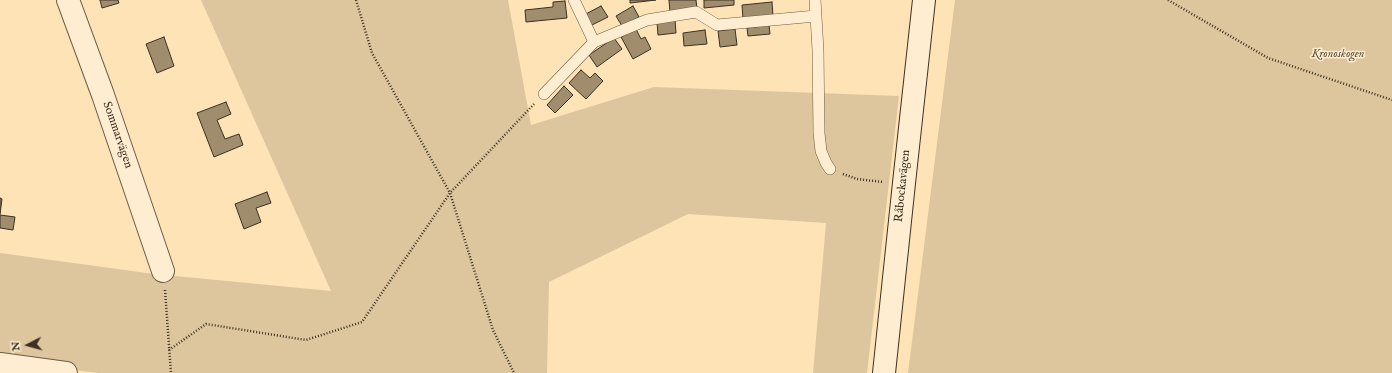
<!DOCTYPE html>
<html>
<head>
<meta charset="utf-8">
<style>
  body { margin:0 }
  #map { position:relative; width:1392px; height:373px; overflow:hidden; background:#fee3b6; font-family:"IM FELL English",serif }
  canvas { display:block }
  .north { position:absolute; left:8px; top:325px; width:40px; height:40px; -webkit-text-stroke:3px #feedd0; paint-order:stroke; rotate:264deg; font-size:11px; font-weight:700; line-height:16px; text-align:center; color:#3b3021 }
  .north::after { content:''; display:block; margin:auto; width:14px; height:18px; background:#3b3021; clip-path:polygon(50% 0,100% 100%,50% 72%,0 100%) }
</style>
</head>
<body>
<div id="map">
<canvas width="1392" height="373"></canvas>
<div class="north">N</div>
</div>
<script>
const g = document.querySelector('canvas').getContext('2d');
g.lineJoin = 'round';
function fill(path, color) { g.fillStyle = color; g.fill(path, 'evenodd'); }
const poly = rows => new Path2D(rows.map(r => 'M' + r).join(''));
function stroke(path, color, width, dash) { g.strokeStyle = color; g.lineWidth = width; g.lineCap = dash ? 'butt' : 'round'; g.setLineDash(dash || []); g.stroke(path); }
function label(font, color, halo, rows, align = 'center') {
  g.font = font + ' "IM FELL English",serif'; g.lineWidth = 3; g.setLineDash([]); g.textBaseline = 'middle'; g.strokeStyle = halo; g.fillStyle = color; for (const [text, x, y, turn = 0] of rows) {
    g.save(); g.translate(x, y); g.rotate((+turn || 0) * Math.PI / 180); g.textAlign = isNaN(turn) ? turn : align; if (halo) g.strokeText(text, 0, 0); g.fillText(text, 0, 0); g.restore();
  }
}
const green = poly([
  [201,0,508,0,531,125,654,87,899,96,867,373,813,373,826,223,688,214,549,282,547,373,98,373,0,360,0,253,154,274,331,291],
  [955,0,1392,0,1392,373,908,373]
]);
const building = poly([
  [100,0,118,0,119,3,102,8,100,0],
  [630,0,656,0,630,3,630,0],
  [669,0,696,0,697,9,670,12,669,0],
  [704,0,734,0,734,5,704,8,704,0],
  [565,1,567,18,526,22,525,10,553,7,553,2,565,1],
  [772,2,773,16,743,19,742,5,772,2],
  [601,6,608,17,590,26,584,15,601,6],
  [633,6,639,17,622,26,616,16,633,6],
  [675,20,676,33,658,35,657,22,675,20],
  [769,25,770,34,748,36,747,28,769,25],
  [636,29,641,39,645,37,651,49,633,59,621,37,636,29],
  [735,29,737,45,720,47,718,31,735,29],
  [705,30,707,44,684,46,683,33,705,30],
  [164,37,174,66,157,73,146,44,164,37],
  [614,38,622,49,597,67,589,55,614,38],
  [581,70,590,78,595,73,603,81,586,99,569,83,581,70],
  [564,86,573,95,555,113,547,105,564,86],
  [226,102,231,114,217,120,225,139,239,134,243,145,214,157,197,113,226,102],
  [267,192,271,203,256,208,261,222,244,229,235,204,267,192],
  [0,198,2,199,0,214,0,198],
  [0,215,15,217,13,230,0,228,0,215]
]);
const path = poly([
  [356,0,372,53,450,193,493,330,514,373],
  [1168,0,1268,58,1392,100],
  [843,174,857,179,883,182],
  [165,290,171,373],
  [169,350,206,324,306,340,362,322,450,193,534,104]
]);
const lane = poly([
  [574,0,594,42],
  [815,0,818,50,819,133,821,151,826,163,830,169],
  [544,94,594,42,647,20,696,12,717,25,816,16]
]);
const street = poly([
  [68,0,103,95,163,271],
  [0,364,66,373]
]);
const secondary = poly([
  [884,373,904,183,924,0]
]);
const parkNames = [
  ["Kronoskogen",1338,55]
];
const streetNames = [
  ["Sommarvägen",117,135,71],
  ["Råbockavägen",903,186,-84]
];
fill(green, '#ddc59d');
fill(building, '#a08d6e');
stroke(building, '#3b3021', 1);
stroke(lane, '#6c5d46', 12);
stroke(street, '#6c5d46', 24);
stroke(secondary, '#3b3021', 24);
stroke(path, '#3b3021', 2.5, [1, 2]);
stroke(lane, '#feedd0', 11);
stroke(street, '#feedd0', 22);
stroke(secondary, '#feedd0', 22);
label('italic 12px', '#5b4e3a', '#feedd0', parkNames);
label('12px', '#3b3021', '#feedd0', streetNames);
</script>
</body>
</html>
